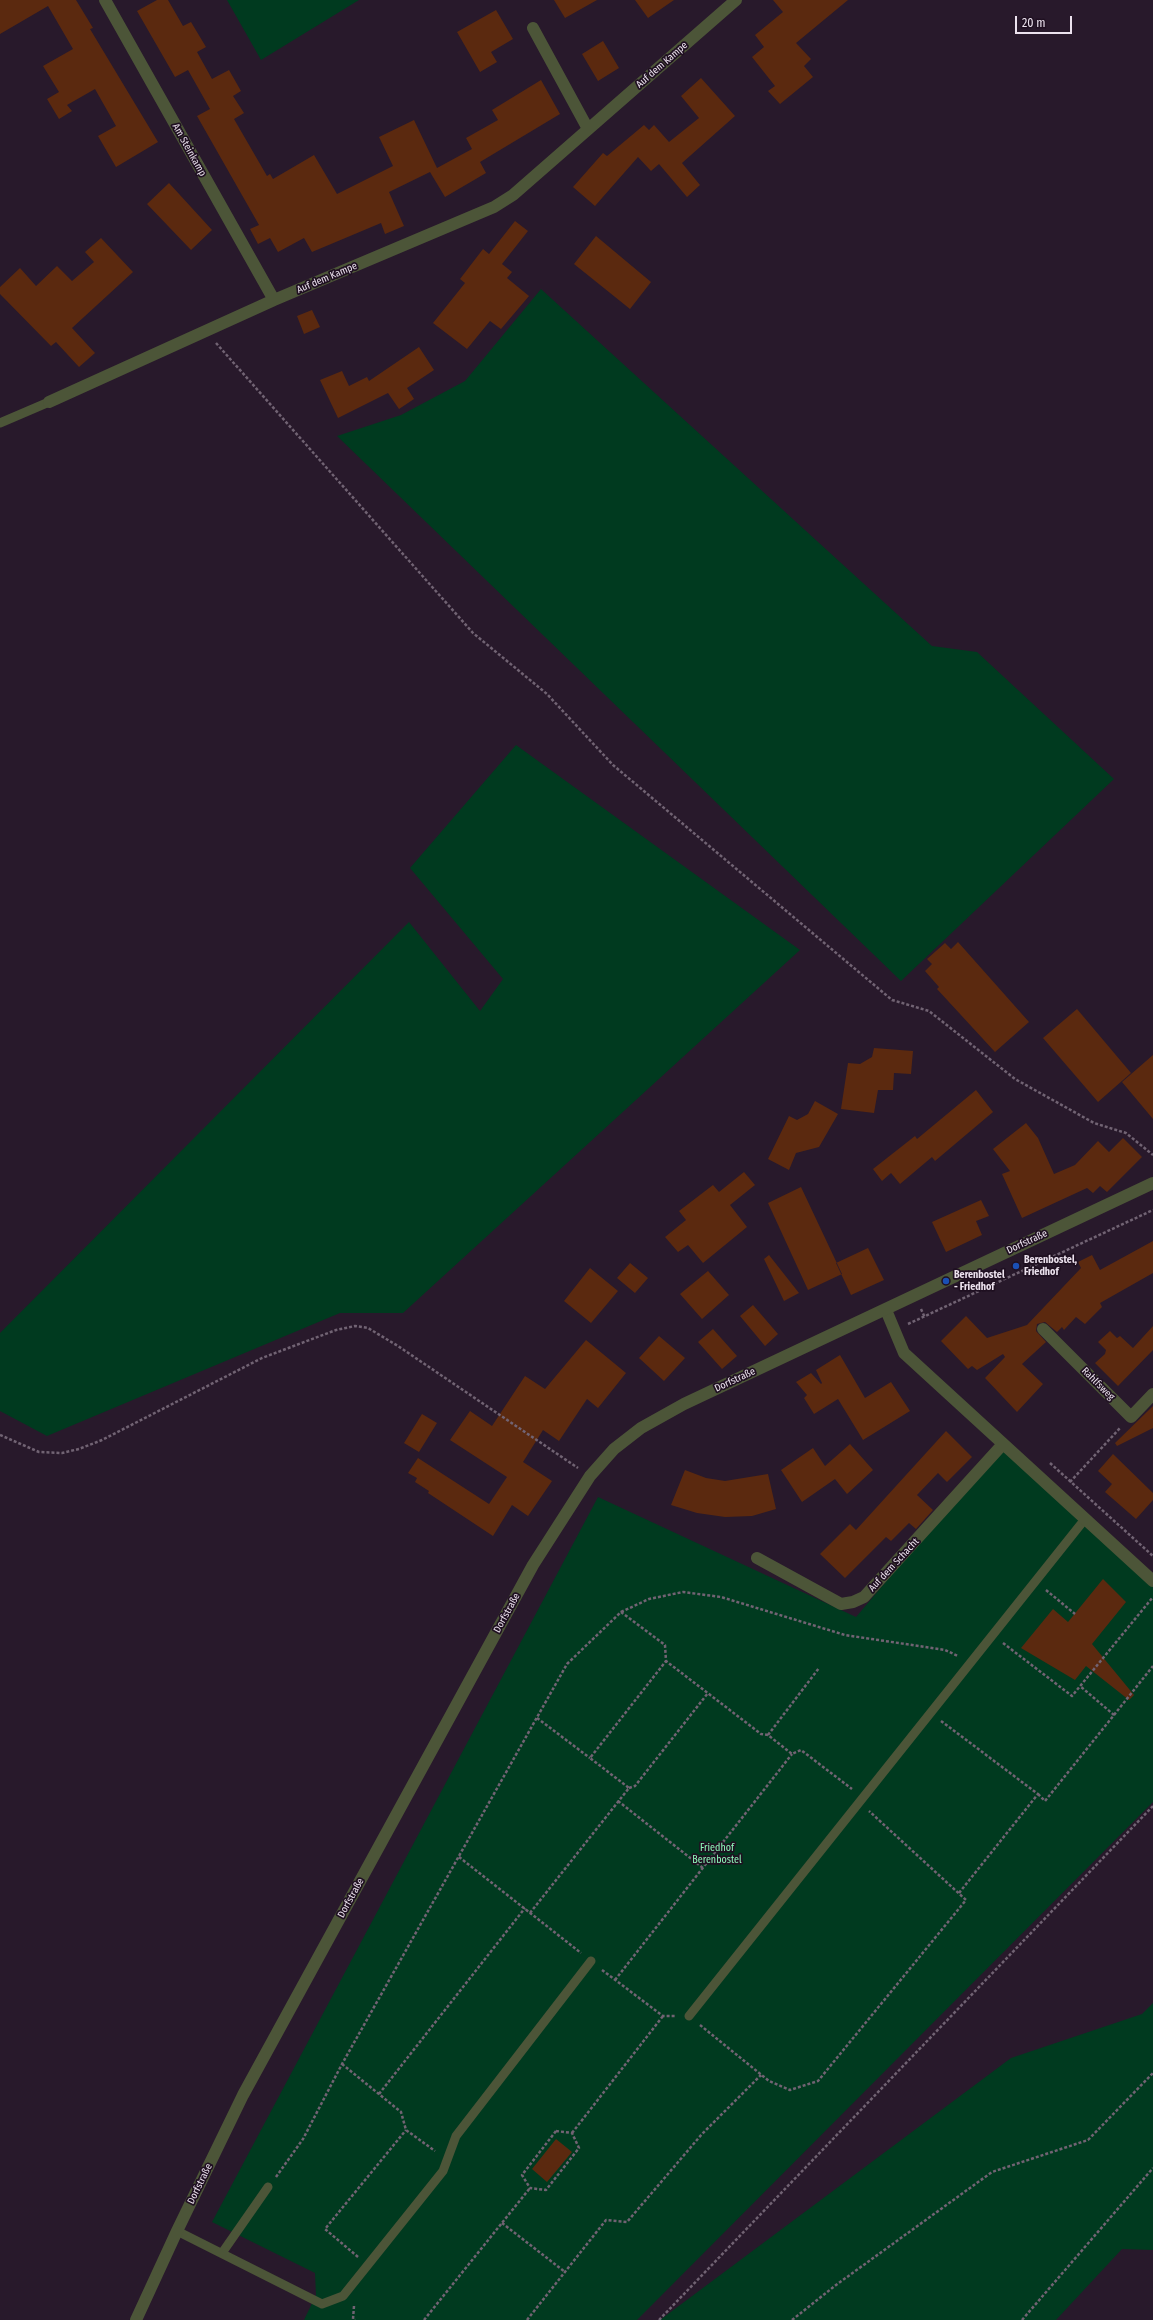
<!DOCTYPE html>
<html>
<head>
<meta charset="utf-8">
<style>
  body { margin:0 }
  #map { position:relative; width:1153px; height:2320px; overflow:hidden; background:#28192b; font-family:"Fira Sans Condensed",sans-serif }
  canvas { display:block }
  .scale { position:absolute; left:1015px; top:16px; width:57px; height:18px; box-sizing:border-box; border:2px solid #ece2ee; border-top:0; padding-left:5px; font-size:12px; line-height:14px; white-space:nowrap; color:#ece2ee; -webkit-text-stroke:3px #1f1021; paint-order:stroke }
</style>
</head>
<body>
<div id="map">
<canvas width="1153" height="2320"></canvas>
<div class="scale">20 m</div>
</div>
<script>
const g = document.querySelector('canvas').getContext('2d');
g.lineJoin = 'round';
function fill(path, color) { g.fillStyle = color; g.fill(path, 'evenodd'); }
const poly = rows => new Path2D(rows.map(r => 'M' + r).join(''));
function stroke(path, color, width, dash) { g.strokeStyle = color; g.lineWidth = width; g.lineCap = dash ? 'butt' : 'round'; g.setLineDash(dash || []); g.stroke(path); }
function label(font, color, halo, rows, align = 'center') {
  g.font = font + ' "Fira Sans Condensed",sans-serif'; g.lineWidth = 3.5; g.setLineDash([]); g.textBaseline = 'middle'; g.strokeStyle = halo; g.fillStyle = color; for (const [text, x, y, turn = 0] of rows) {
    g.save(); g.translate(x, y); g.rotate((+turn || 0) * Math.PI / 180); g.textAlign = isNaN(turn) ? turn : align; if (halo) g.strokeText(text, 0, 0); g.fillText(text, 0, 0); g.restore();
  }
}
const green = poly([
  [227,0,359,0,261,60],
  [541,289,932,646,977,652,1114,779,901,981,337,436,401,415,465,381],
  [516,745,800,950,403,1313,340,1313,47,1436,0,1411,0,1333,409,922,480,1011,503,979,410,868],
  [1003,1444,1153,1581,1153,1802,637,2320,304,2320,316,2295,315,2273,212,2222,598,1497,856,1617],
  [1153,2003,1153,2250,1122,2249,1056,2320,660,2320,1011,2058,1142,2014]
]);
const building = poly([
  [0,0,76,0,93,28,90,29,158,142,116,167,98,136,116,126,95,89,67,105,72,111,59,119,47,99,59,92,43,66,73,49,48,6,0,34],
  [157,0,168,0,183,26,191,22,206,47,197,52,212,79,229,70,241,91,233,96,244,113,234,119,267,176,270,174,273,179,314,155,337,194,393,166,379,137,414,120,437,168,472,149,466,138,498,120,492,110,541,80,560,114,480,162,486,173,445,197,430,172,389,192,404,226,385,234,381,223,312,252,304,238,278,252,270,238,258,244,250,229,259,225,197,116,210,109,188,70,175,77,137,11],
  [554,0,597,0,565,18],
  [635,0,674,0,648,18],
  [773,0,848,0,796,43,811,59,804,66,813,77,780,104,768,91,775,86,752,57,764,47,755,35,783,12],
  [496,10,513,39,491,52,497,62,480,72,457,32],
  [603,41,619,68,598,81,582,54],
  [701,78,735,116,682,163,700,185,687,197,659,164,651,171,638,157,595,206,573,187,603,153,607,156,644,125,649,130,654,125,669,142,699,118,681,96],
  [169,183,212,230,191,250,147,204],
  [515,221,528,231,502,264,512,272,507,278,529,296,501,329,490,321,467,349,433,323,465,283,460,279,483,249,489,254],
  [596,236,651,282,630,309,574,264],
  [101,238,133,272,72,328,95,353,79,367,56,342,51,346,0,294,0,287,20,268,36,286,57,266,72,281,94,262,85,252],
  [312,310,320,327,304,334,297,316],
  [419,347,434,370,407,388,414,399,399,409,388,393,338,418,320,380,342,371,349,386,367,377,369,381],
  [958,942,1029,1022,995,1052,937,989,939,987,925,971,932,964,927,959,945,943,951,949],
  [1077,1009,1131,1073,1098,1102,1043,1038],
  [874,1048,913,1051,911,1074,894,1073,893,1090,878,1090,874,1113,841,1109,848,1063,860,1064,872,1057],
  [1153,1055,1153,1119,1122,1082],
  [976,1090,993,1112,935,1161,932,1157,900,1184,891,1173,882,1181,873,1169,915,1136,917,1139],
  [815,1101,838,1114,819,1147,796,1153,789,1170,768,1159,789,1116,797,1120,808,1114],
  [1026,1123,1038,1138,1054,1174,1075,1165,1098,1141,1109,1152,1123,1138,1142,1157,1107,1192,1100,1186,1093,1193,1087,1188,1022,1218,1002,1174,1010,1171,993,1149],
  [744,1172,755,1185,730,1205,747,1227,703,1263,688,1245,678,1252,665,1237,686,1220,679,1211,713,1185,719,1192],
  [801,1187,842,1274,808,1290,768,1203],
  [981,1200,989,1216,976,1221,982,1235,946,1252,932,1222],
  [1153,1241,1153,1273,1100,1303,1102,1307,1085,1324,1076,1317,1064,1330,1062,1327,1057,1332,1045,1322,1037,1324,1036,1331,1046,1342,1022,1364,1043,1384,1017,1412,985,1378,1005,1357,1003,1354,977,1370,972,1366,968,1369,941,1341,966,1316,987,1338,1027,1325,1081,1268,1078,1262,1092,1255,1100,1270],
  [868,1248,884,1280,851,1295,836,1263],
  [769,1255,799,1293,784,1301,764,1259],
  [630,1263,648,1278,635,1293,617,1278],
  [590,1268,618,1291,591,1323,564,1301],
  [708,1271,729,1295,702,1319,680,1294],
  [753,1305,778,1334,765,1346,740,1316],
  [1153,1326,1153,1350,1118,1386,1095,1363,1105,1354,1106,1350,1098,1342,1110,1331,1117,1338,1120,1336,1133,1348],
  [713,1329,737,1356,722,1369,698,1342],
  [659,1336,685,1358,664,1381,639,1358],
  [586,1340,626,1373,598,1408,587,1399,559,1441,543,1430,523,1462,552,1481,528,1516,512,1505,493,1536,428,1493,429,1491,415,1482,417,1478,408,1473,418,1458,489,1504,507,1477,450,1440,470,1411,492,1426,525,1376,545,1389],
  [840,1355,865,1398,891,1382,910,1411,863,1440,838,1399,814,1414,804,1398,807,1395,796,1382,811,1373,821,1384,822,1383,816,1370],
  [1153,1406,1153,1428,1117,1446,1115,1443],
  [422,1414,437,1423,419,1452,404,1443],
  [946,1431,972,1457,947,1482,938,1473,917,1495,933,1510,916,1529,909,1523,891,1541,886,1537,845,1578,820,1554,850,1524,856,1530],
  [850,1444,873,1470,847,1494,835,1479,802,1502,781,1470,813,1448,825,1466],
  [1113,1454,1153,1493,1153,1500,1136,1519,1105,1492,1112,1484,1098,1471],
  [685,1470,706,1478,725,1481,768,1474,776,1509,752,1516,725,1517,697,1513,671,1505],
  [1103,1579,1126,1602,1092,1644,1134,1695,1129,1700,1086,1666,1075,1680,1021,1648,1053,1609,1068,1622],
  [556,2139,572,2152,547,2182,532,2169]
]);
const path = poly([
  [216,343,473,633,547,694,613,765,892,1000,929,1011,1015,1079,1094,1123,1126,1133,1153,1155],
  [921,1309,925,1318],
  [908,1324,1153,1210],
  [0,1435,39,1452,62,1453,79,1449,102,1440,262,1358,336,1330,355,1326,368,1328,398,1346,578,1468],
  [1050,1463,1153,1556],
  [1070,1482,1121,1427],
  [1046,1590,1075,1614],
  [621,1612,649,1599,683,1592,721,1597,845,1635,945,1650,958,1656],
  [1003,1643,1072,1696,1153,1597],
  [1114,1715,1153,1666],
  [537,1718,590,1758],
  [941,1721,1038,1794,959,1893],
  [768,1735,819,1668],
  [629,1788,635,1786,708,1693],
  [1038,1794,1045,1801,1114,1715,1080,1686],
  [618,1801,703,1868],
  [459,1857,581,1953],
  [530,1913,629,1788,590,1758,666,1661],
  [602,1970,663,2016,676,2016],
  [615,1980,792,1754],
  [700,2025,769,2081,790,2090,818,2081,966,1900,869,1811],
  [342,2064,401,2112,406,2130,435,2151],
  [379,2094,525,1908],
  [556,2131,572,2133,579,2148,546,2190,530,2188,522,2175,556,2131],
  [572,2133,663,2016],
  [276,2177,303,2139,342,2064,567,1664,621,1612,665,1645,666,1661,761,1734,768,1735,792,1754,801,1750,852,1789],
  [502,2223,565,2272],
  [358,2257,325,2229,406,2130],
  [354,2306,353,2319,355,2320],
  [424,2320,530,2188],
  [527,2320,606,2220,627,2222,702,2134,761,2075],
  [659,2320,1153,1806],
  [792,2320,836,2285,992,2172,1088,2140,1153,2073],
  [1022,2320,1153,2168]
]);
const service = poly([
  [0,423,49,402],
  [689,2016,1085,1519],
  [177,2231,322,2304,343,2296,443,2171,456,2136,591,1961],
  [222,2253,268,2187]
]);
const minor = poly([
  [105,0,274,300],
  [533,28,588,129],
  [49,402,274,300,494,207,513,195,736,0],
  [886,1310,904,1353,1153,1581],
  [1043,1329,1131,1417,1153,1394],
  [757,1558,841,1604,853,1602,864,1597,1003,1444]
]);
const tertiary = poly([
  [136,2320,177,2231,243,2095,533,1565,590,1476,614,1449,641,1428,684,1404,1153,1183]
]);
const markers = [
  [1016,1266,4,"#1a4fb4"],
  [946,1281,4,"#1a4fb4"]
];
const streetNames = [
  ["Auf dem Kampe",662,65,-41],
  ["Am Steinkamp",189,150,61],
  ["Auf dem Kampe",327,278,-23],
  ["Dorfstraße",1027,1242,-25],
  ["Dorfstraße",735,1380,-25],
  ["Rahlfsweg",1098,1384,45],
  ["Auf dem Schacht",894,1565,-47],
  ["Dorfstraße",507,1613,-61],
  ["Dorfstraße",351,1898,-61],
  ["Dorfstraße",200,2184,-64]
];
const poiNames = [
  ["Berenbostel,",1024,1260],
  ["Friedhof",1024,1272],
  ["Berenbostel",954,1275],
  ["- Friedhof",954,1287]
];
const parkNames = [
  ["Friedhof",717,1848],
  ["Berenbostel",717,1860]
];
fill(green, '#003a1f');
fill(building, '#5b290f');
stroke(path, '#716373', 2.5, [3, 2]);
stroke(service, '#4c5538', 9);
stroke(minor, '#4c5538', 12);
stroke(tertiary, '#4c5538', 12);
for (const [x, y, r, color] of markers) { const dot = new Path2D(); dot.arc(x, y, r, 0, 2 * Math.PI); g.fillStyle = color; g.fill(dot); stroke(dot, '#1f1021', 1.5); }
label('10px', '#ece2ee', '#1f1021', streetNames);
label('bold 10px', '#ece2ee', '#1f1021', poiNames, 'left');
label('10px', '#8ef9ba', '#1f1021', parkNames);
</script>
</body>
</html>
